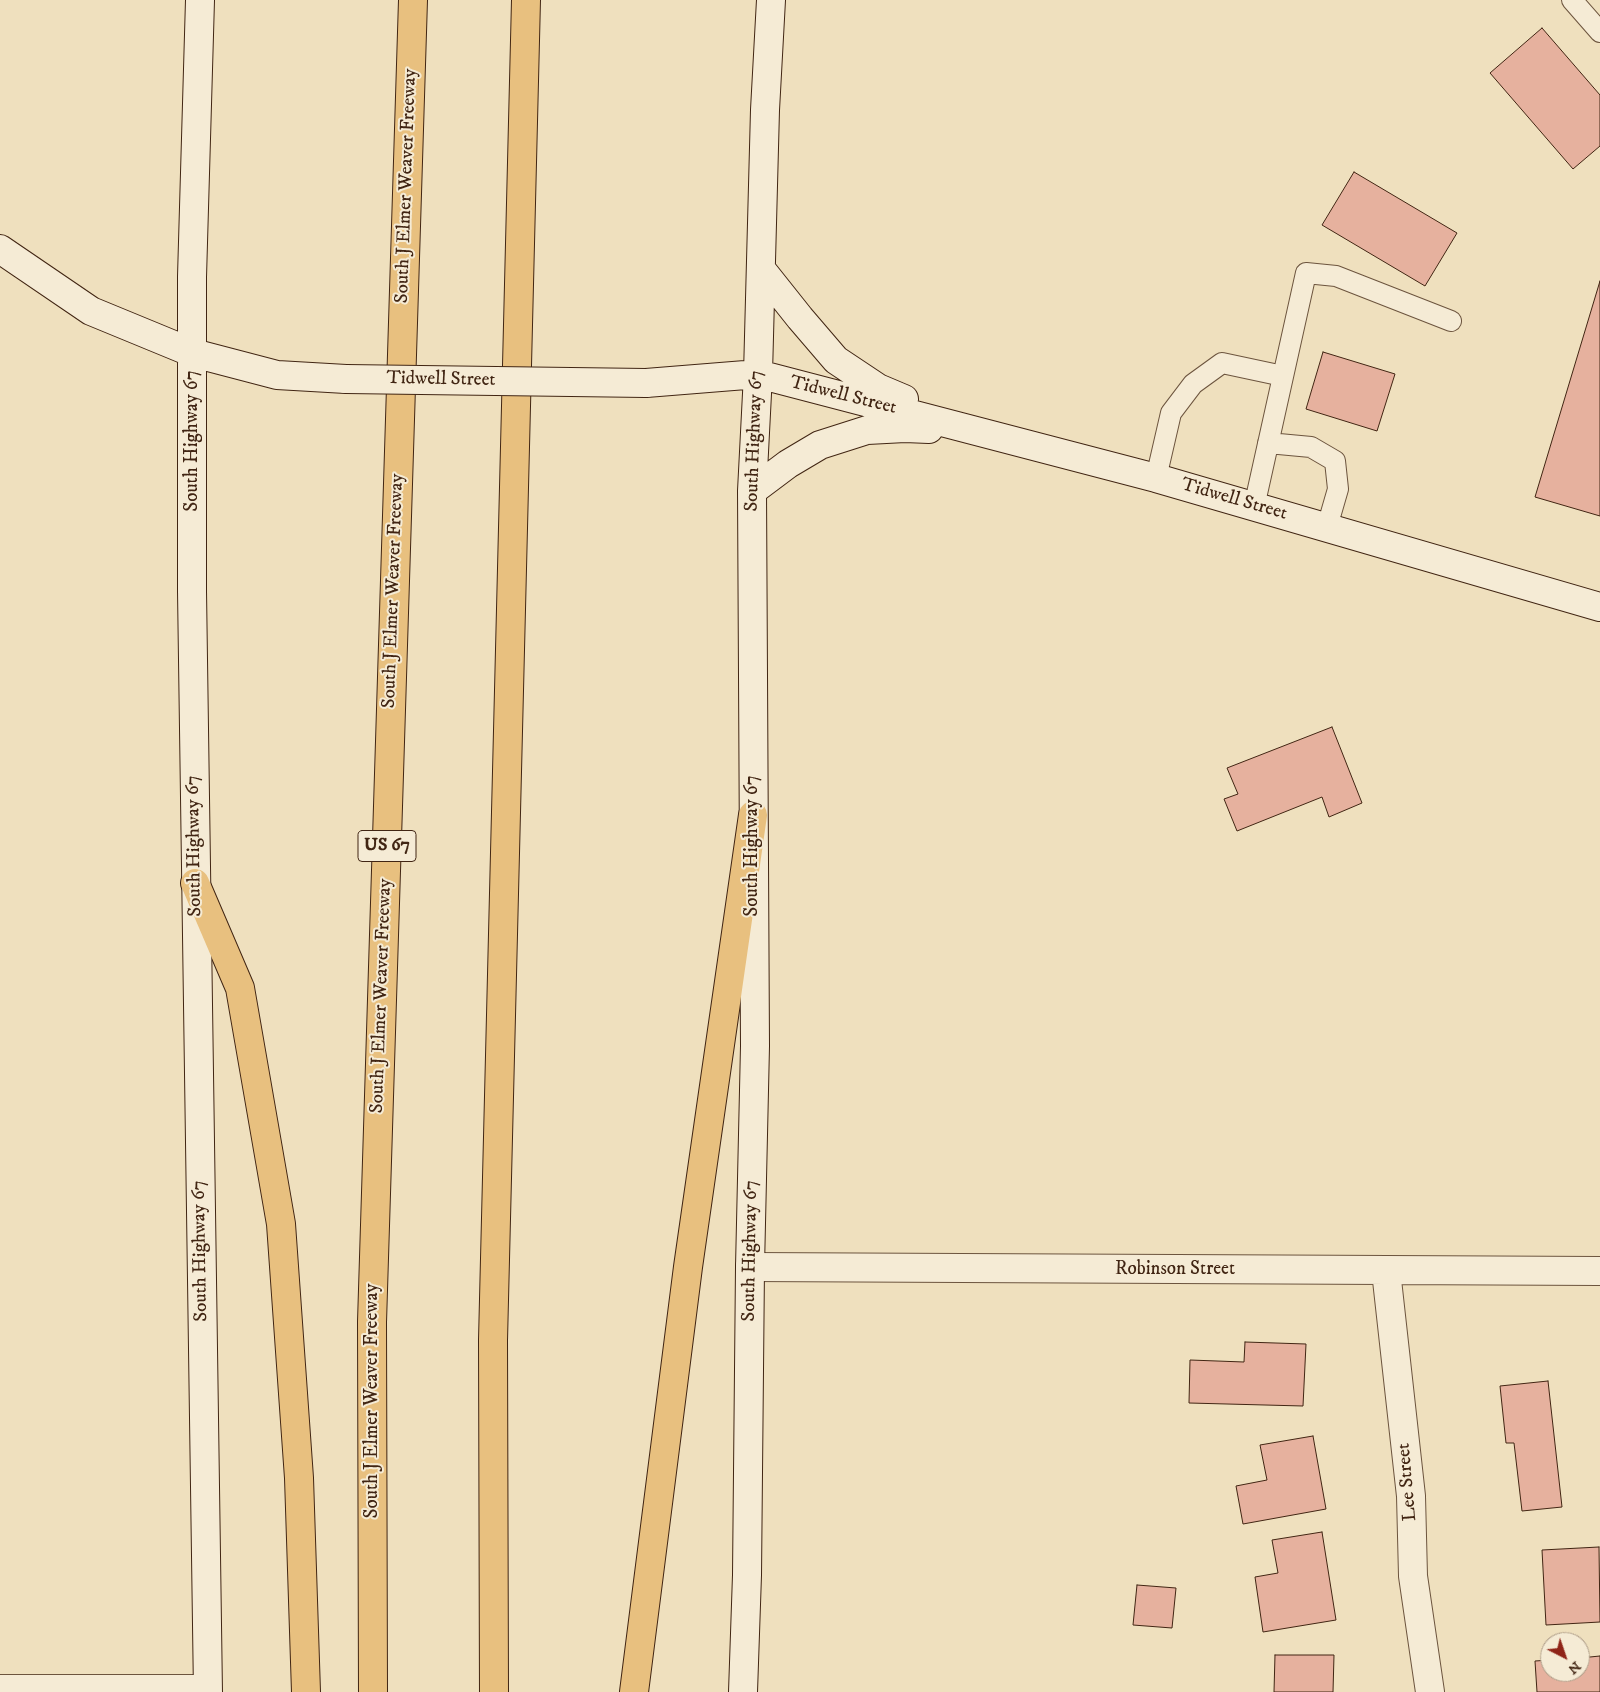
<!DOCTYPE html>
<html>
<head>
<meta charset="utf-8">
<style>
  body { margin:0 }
  #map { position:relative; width:1600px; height:1692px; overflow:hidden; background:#efe0be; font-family:"IM FELL DW Pica",serif }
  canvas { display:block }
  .north { position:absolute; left:1540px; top:1632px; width:50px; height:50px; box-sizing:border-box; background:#f5ebd5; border:1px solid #ad9c87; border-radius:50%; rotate:139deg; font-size:14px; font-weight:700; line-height:20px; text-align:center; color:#412513 }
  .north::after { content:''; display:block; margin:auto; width:18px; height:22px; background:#8f2418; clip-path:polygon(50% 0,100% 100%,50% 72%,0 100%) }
</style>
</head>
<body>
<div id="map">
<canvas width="1600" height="1692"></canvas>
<div class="north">N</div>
</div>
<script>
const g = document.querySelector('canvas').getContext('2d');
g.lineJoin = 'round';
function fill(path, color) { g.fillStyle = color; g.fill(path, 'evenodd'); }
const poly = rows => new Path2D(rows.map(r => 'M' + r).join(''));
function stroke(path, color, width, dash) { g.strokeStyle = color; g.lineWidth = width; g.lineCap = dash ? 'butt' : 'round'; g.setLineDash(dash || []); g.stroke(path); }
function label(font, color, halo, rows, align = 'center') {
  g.font = font + ' "IM FELL DW Pica",serif'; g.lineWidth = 4; g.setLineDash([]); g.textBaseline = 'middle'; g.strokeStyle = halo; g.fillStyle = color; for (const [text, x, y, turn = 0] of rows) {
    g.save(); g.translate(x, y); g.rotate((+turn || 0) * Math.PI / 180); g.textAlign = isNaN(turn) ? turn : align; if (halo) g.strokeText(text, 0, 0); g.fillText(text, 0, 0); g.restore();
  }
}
const building = poly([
  [1542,28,1600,95,1600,146,1573,169,1490,73,1542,28],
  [1354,172,1457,233,1425,286,1322,225,1354,172],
  [1600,281,1600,516,1535,497,1600,281],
  [1323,352,1395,374,1377,431,1306,409,1323,352],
  [1332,727,1362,803,1329,817,1322,797,1237,831,1224,799,1238,794,1227,768,1332,727],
  [1245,1342,1306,1344,1303,1406,1189,1403,1190,1360,1244,1362,1245,1342],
  [1548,1381,1562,1507,1522,1511,1514,1443,1506,1443,1500,1386,1548,1381],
  [1313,1436,1326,1509,1243,1524,1236,1486,1267,1480,1260,1445,1313,1436],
  [1322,1532,1336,1620,1263,1632,1255,1577,1278,1573,1272,1540,1322,1532],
  [1599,1547,1600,1622,1546,1625,1542,1550,1599,1547],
  [1137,1585,1176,1588,1172,1628,1133,1625,1137,1585],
  [1275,1655,1334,1655,1333,1692,1274,1692,1275,1655],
  [1600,1656,1600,1692,1537,1692,1535,1661,1550,1660,1550,1672,1580,1672,1580,1658,1600,1656]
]);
const lane = poly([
  [1572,0,1600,32],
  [1268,443,1311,447,1335,461,1338,489,1327,527],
  [1156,478,1171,413,1193,384,1222,363,1283,376],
  [1254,507,1306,273,1336,276,1451,321],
  [0,1685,208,1685]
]);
const street = poly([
  [750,1267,1600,1271],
  [1386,1271,1411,1496,1413,1576,1430,1692]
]);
const secondary = poly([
  [200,0,192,277,192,591,208,1692],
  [0,249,91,311,193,353,277,375,346,379],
  [761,269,800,318,836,360,878,388,904,399],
  [646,383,758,374,1156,478,1600,607],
  [752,491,788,464,820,445,867,430,905,428,929,429],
  [743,1692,747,1575,750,1267,755,1046,752,491,758,374,765,110,771,0]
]);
const highway = poly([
  [195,883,240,988,281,1224,299,1478,306,1692],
  [373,1692,372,1322,413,0],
  [494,1692,493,1340,526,0],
  [634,1692,688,1267,753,815]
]);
const secondaryBridge = poly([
  [346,379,646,383]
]);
const shields = [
  [387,846,58]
];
const shieldNames = [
  ["US 67",387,846]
];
const streetNames = [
  ["South J Elmer Weaver Freeway",407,186,-88],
  ["Tidwell Street",441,380,1],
  ["Tidwell Street",843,396,14],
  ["South Highway 67",193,441,-90],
  ["South Highway 67",755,441,-88],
  ["Tidwell Street",1234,500,16],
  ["South J Elmer Weaver Freeway",394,591,-88],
  ["South Highway 67",195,846,-91],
  ["South Highway 67",753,846,-90],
  ["South J Elmer Weaver Freeway",382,996,-88],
  ["South Highway 67",201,1251,-91],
  ["South Highway 67",751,1251,-89],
  ["Robinson Street",1175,1270],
  ["South J Elmer Weaver Freeway",373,1401,-90],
  ["Lee Street",1408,1482,-95]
];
fill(building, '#e6b19e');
stroke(building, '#412513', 1);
stroke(lane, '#6c543e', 22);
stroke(street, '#6c543e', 30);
stroke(secondary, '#412513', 30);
stroke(highway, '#412513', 30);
stroke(lane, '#f5ebd5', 20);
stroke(street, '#f5ebd5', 28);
stroke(secondary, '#f5ebd5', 28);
stroke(highway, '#e8c07f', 28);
stroke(secondaryBridge, '#412513', 30, []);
stroke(secondaryBridge, '#f5ebd5', 28);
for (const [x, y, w] of shields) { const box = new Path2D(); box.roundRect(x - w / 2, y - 15.5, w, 31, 4); g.fillStyle = '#f5ebd5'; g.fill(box); stroke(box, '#412513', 1); }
label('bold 18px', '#412513', null, shieldNames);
label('19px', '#412513', '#f5ebd5', streetNames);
</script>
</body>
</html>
